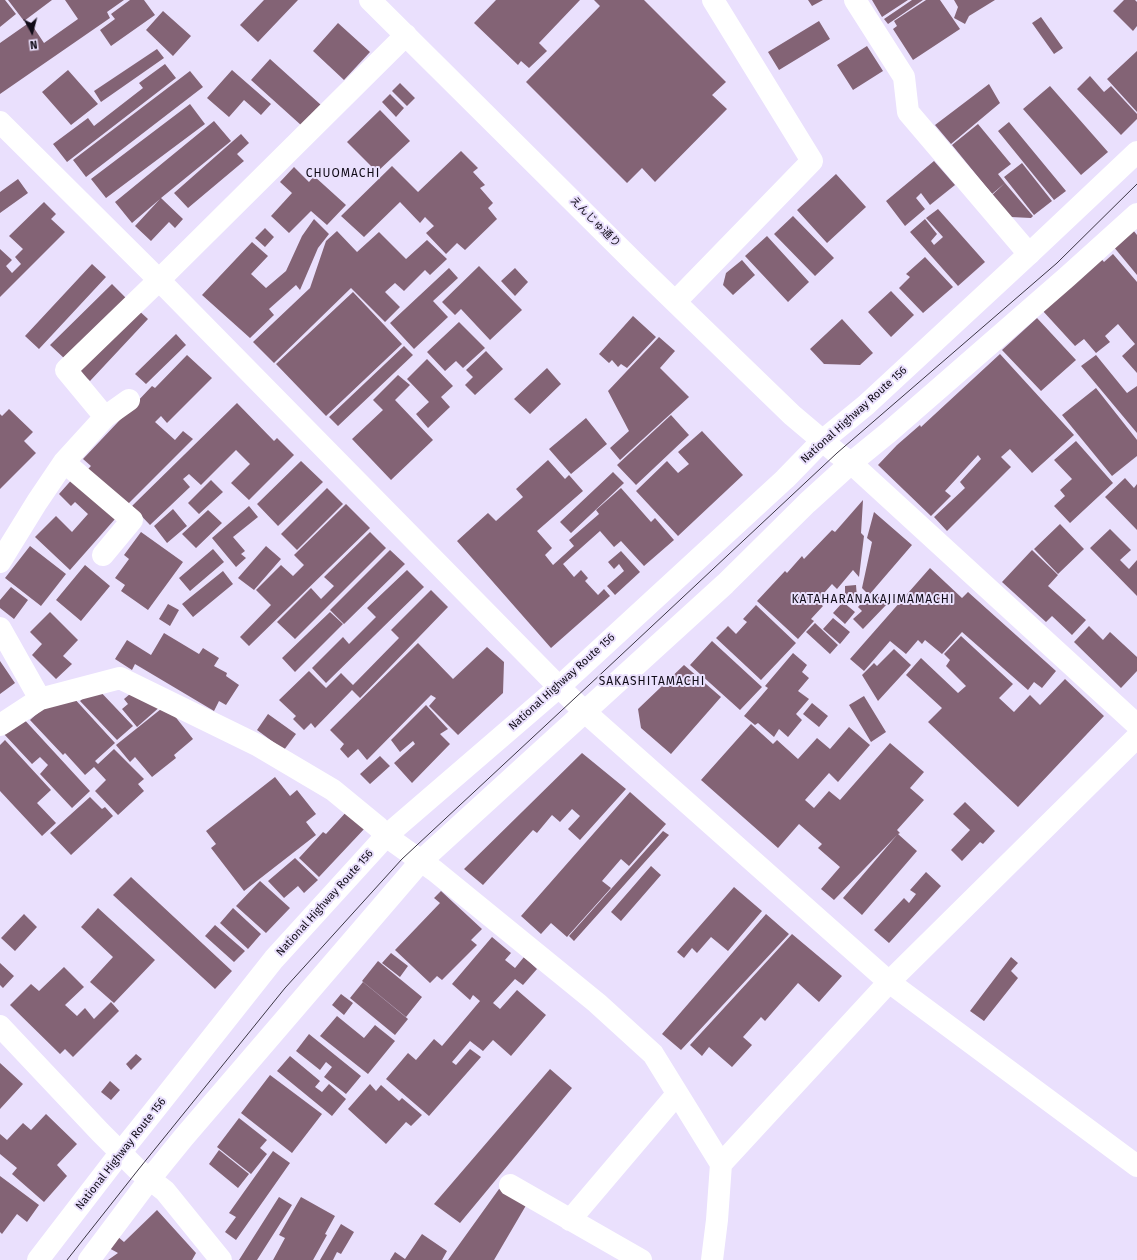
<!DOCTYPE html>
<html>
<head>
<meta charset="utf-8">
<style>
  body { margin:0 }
  #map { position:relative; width:1137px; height:1260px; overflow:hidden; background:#eae0fd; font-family:"Fira Sans",sans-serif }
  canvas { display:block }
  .north { position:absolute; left:12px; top:12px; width:40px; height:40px; -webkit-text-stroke:3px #eae0fd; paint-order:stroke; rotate:173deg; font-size:11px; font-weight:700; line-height:16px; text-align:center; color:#100b17 }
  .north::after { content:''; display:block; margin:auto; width:14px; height:18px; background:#100b17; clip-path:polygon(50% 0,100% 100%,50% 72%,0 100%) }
</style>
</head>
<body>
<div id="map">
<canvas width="1137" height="1260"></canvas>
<div class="north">N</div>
</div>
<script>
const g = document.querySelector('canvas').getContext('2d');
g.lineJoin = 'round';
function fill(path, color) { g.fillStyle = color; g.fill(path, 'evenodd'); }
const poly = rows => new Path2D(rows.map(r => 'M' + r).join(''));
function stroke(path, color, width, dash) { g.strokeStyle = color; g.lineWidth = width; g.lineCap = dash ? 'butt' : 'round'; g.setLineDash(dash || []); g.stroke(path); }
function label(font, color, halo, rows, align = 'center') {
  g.font = font + ' "Fira Sans","Noto Sans JP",sans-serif'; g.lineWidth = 4; g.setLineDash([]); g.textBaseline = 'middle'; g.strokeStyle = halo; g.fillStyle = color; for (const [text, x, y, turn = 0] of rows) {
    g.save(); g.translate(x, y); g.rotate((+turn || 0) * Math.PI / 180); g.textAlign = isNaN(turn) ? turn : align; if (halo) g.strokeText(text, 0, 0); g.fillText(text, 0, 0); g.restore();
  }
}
const building = poly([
  [0,0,5,0,16,14,0,27],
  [8,0,52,0,24,21],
  [65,0,124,0,107,12,110,18,0,94,0,43,30,22,44,43,78,19],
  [130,0,144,0,155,15,111,46,100,30,115,19,111,14],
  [264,0,298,0,258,42,240,25],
  [496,0,580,0,539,43,547,51,529,68,521,61,518,65,474,23],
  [594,0,644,0,726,82,712,95,727,109,655,182,642,168,627,183,526,82,600,6],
  [808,0,823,0,812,6],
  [872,0,908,0,882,17],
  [912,0,923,0,888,24,884,19],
  [926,0,940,0,960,29,913,60,893,29,897,26,894,21],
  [954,0,995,0,969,16,965,24,954,18,958,7],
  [1124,0,1135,0,1137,2,1137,26,1133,31,1113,11],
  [163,11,191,36,173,56,146,30],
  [1041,17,1063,48,1054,54,1032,23],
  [819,21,830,39,779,70,768,52],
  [338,23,370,52,344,80,313,51],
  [867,46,883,71,853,90,837,65],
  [157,49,164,58,101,102,94,91],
  [1137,51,1137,112,1107,79],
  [270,59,321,105,302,126,251,80],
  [165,64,176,78,67,162,53,144,88,118,94,126,143,88,139,83],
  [68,70,98,104,71,125,42,92],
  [232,70,271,104,261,115,244,100,229,117,207,98],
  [190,71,203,87,86,177,73,160],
  [1090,76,1104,92,1111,86,1137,114,1137,119,1121,135,1077,89],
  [400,83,415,98,407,106,392,91],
  [989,84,1000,103,951,144,935,125],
  [1050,86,1108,152,1081,175,1023,109],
  [390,94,404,108,396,117,382,102],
  [190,104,205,124,106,198,91,179],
  [380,110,410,141,377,172,347,142],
  [214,121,231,141,161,198,183,219,175,228,169,222,151,241,135,226,160,199,132,223,115,202],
  [1009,122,1066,191,1054,200,998,131],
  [978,124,1011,164,998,174,1005,183,992,194,952,145],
  [241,134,249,143,237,154,244,161,188,208,174,193],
  [461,151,478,168,473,172,485,185,480,188,493,203,488,208,497,219,465,250,457,243,446,254,426,233,434,226,425,217,420,223,400,202,364,237,341,216,392,166,418,192],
  [934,161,955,185,930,205,921,193,916,198,925,209,905,226,886,201],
  [1022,163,1052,201,1034,215,1004,177],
  [294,167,309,182,314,176,346,205,327,225,311,211,289,233,271,216,292,193,280,182],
  [836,174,866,207,827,243,797,210],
  [18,179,28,193,0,213,0,192],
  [1005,183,1033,216,1031,218,1011,217,992,195],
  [44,202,56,214,51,219,65,232,0,297,0,249,12,260,6,266,12,273,21,264,15,257,23,249,9,236],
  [938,209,985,262,958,286,910,232,925,219,937,234,931,241,934,245,943,237,926,218],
  [793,216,834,258,815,276,774,234],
  [314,219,329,234,318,248,300,290,296,285,269,309,274,315,250,338,202,295,252,242,268,256,251,274,266,288,286,271,302,236],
  [265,228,274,237,265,247,255,238],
  [1133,230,1137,235,1137,275,1113,246],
  [337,231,357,252,379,232,406,259,427,240,447,259,430,275,425,270,404,291,395,283,385,292,400,307,385,322,351,288,274,363,253,342,310,288,326,241],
  [767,236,809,282,788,302,745,256],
  [1113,254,1137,282,1137,373,1122,356,1135,344,1118,324,1105,336,1110,342,1096,353,1084,339,1075,346,1042,310,1098,255,1104,262],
  [925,257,953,287,923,313,899,288,910,277,906,274],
  [742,260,755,275,733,295,723,285,726,273],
  [92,264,106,277,39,349,25,336],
  [479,266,522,310,490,340,461,309,455,315,442,302],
  [449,268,458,278,433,301,448,317,414,349,390,323],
  [515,268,528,282,515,296,501,281],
  [112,284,127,299,66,360,50,345],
  [891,291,914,315,891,337,868,312],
  [353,292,402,344,326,416,276,364],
  [136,308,148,319,90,381,78,370],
  [633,316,656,337,627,368,621,364,618,367,612,360,609,363,599,354],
  [1037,318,1076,360,1041,391,1002,350],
  [842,319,873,353,860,365,824,364,810,349],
  [459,322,485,348,463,368,456,361,445,371,427,352],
  [176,334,186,345,146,384,135,374],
  [659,337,675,351,660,368,689,397,620,460,610,448,629,431,608,391],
  [404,346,413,355,338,426,329,417],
  [486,351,503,369,475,395,465,385,473,377,466,370],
  [1000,354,1074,435,1032,473,1010,449,1001,457,1011,467,947,531,934,517,965,488,960,482,981,459,978,455,945,491,951,496,931,516,878,465,897,445,920,425,921,427],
  [187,355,212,378,167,423,161,416,155,422,175,440,183,431,193,439,126,506,86,471,91,466,83,459,152,386,155,388],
  [1096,355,1127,393,1137,386,1137,433,1081,366],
  [427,359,453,386,441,397,450,407,428,428,416,414,429,402,407,379],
  [547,368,561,384,530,414,514,399],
  [398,375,410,385,395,400,433,440,391,480,352,439,383,410,373,400],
  [1096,388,1137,440,1137,456,1112,476,1062,415],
  [237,403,274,441,277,438,294,455,249,500,231,483,250,464,236,450,201,485,189,474,183,479,190,487,150,525,132,506],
  [9,409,33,432,24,441,36,453,0,489,0,414,2,416],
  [671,415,689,435,636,485,617,465],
  [586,418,607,444,571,474,549,449],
  [702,431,743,475,678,536,636,491,667,461,678,473,689,464,678,452],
  [1076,441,1113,483,1070,523,1054,506,1065,496,1060,490,1072,479,1054,460],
  [548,460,565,479,569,475,583,491,537,531,552,548,545,555,553,565,574,546,569,540,599,514,596,510,621,488,651,522,655,518,674,540,644,566,621,541,614,547,600,531,563,564,574,577,581,570,588,578,585,581,598,595,604,589,610,596,551,648,457,541,488,513,496,521,523,497,516,489],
  [301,461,323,482,278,526,257,504],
  [613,472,624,483,571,533,560,522],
  [75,476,115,519,70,570,35,537,56,516,72,532,88,514,75,502,71,506,59,494],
  [1125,478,1134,488,1137,484,1137,530,1105,497],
  [211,480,223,492,199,514,188,503],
  [327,488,343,504,297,550,281,534],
  [863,500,861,533,864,536,859,577,853,570,837,589,832,584,817,601,823,606,811,619,814,621,798,639,757,601,785,571,787,573,802,556,804,559,832,530,835,532],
  [346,504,370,528,249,646,240,637,271,605,256,590,281,565,293,576,304,565,294,555],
  [249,506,258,517,233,537,245,551,241,554,246,558,236,567,212,538],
  [173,509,187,526,167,543,154,526],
  [208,510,222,523,196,548,182,534],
  [874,512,912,545,869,595,862,588,872,542,867,538],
  [1060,524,1084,549,1058,574,1034,549],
  [1110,529,1131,550,1120,560,1129,569,1137,560,1137,596,1090,548],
  [141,532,183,562,148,610,121,591,125,585,115,578,129,559,124,555],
  [370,532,386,548,295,639,277,622,311,588,321,599,334,586,324,577],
  [30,546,66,574,41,606,5,578],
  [266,546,281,559,254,590,238,578],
  [213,549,224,562,190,591,179,578],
  [390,550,405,564,344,624,330,610],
  [1032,550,1058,575,1048,586,1086,620,1072,635,1052,616,1046,622,1002,582],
  [621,551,640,572,615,595,607,586,624,571,619,564,614,569,608,562],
  [85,565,110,586,81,621,56,600],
  [930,568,962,598,968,592,1056,671,1042,688,1034,682,1028,690,962,632,942,654,925,640,922,644,918,640,906,654,890,641,864,671,850,659],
  [407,570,424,587,326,683,312,668,343,637,349,644,376,617,367,608],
  [223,571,233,584,193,617,182,604],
  [856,585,857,598,845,598,845,586],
  [11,587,28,600,14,619,0,608,0,600],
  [431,590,448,607,360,698,352,690,315,728,311,723,304,730,293,719,296,716,279,700,309,671,326,688,341,673,353,685,399,638,391,630],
  [877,595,887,604,863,629,853,619,862,611,858,607,867,597,871,601],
  [843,602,855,612,845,624,833,613],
  [168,604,179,610,170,626,159,619],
  [756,605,796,643,761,680,716,638,728,626,736,634,747,622,743,619],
  [50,612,78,640,63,656,72,664,56,679,32,655,42,644,30,632],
  [330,612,343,624,295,672,282,658],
  [833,618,850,632,840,644,823,629],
  [815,623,838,645,830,654,806,632],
  [1089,626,1103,640,1110,632,1137,657,1137,671,1121,688,1074,642],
  [164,633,199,654,203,648,219,658,214,666,227,673,226,676,239,685,226,705,219,701,214,711,135,664,132,670,115,659,127,640,151,655],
  [961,636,1013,684,999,698,1014,712,1030,695,1040,705,1065,679,1104,716,1018,807,928,722,942,708,906,675,921,658,958,693,966,686,946,666,950,660,944,654],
  [712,641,762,687,740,710,690,665],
  [418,643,453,679,487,647,504,662,503,693,458,735,429,706,436,698,431,695,367,760,358,749,348,758,340,749,344,744,330,730],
  [894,649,911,665,878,701,862,675,874,663,877,666],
  [793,653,807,665,802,672,809,678,798,691,809,699,796,714,802,720,788,737,779,729,774,737,758,723,755,725,744,716,768,688,765,686],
  [0,661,15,683,0,694],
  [684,665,721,697,671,754,641,728,638,709],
  [96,687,133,726,117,740,80,701],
  [137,688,162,705,137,727,122,709,128,704,124,699],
  [57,696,72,696,115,743,95,761,98,764,114,749,144,779,138,784,144,791,118,815,95,791,106,780,94,767,85,775,65,753,63,755,30,720],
  [864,696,886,732,871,742,849,705],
  [812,703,828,716,819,727,803,714],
  [166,705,193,739,174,755,176,758,152,777,135,757,130,762,116,745],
  [426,705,448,729,440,734,450,744,412,783,394,763,415,744,413,741,400,752,391,740],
  [268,714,296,734,284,750,257,730],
  [21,716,90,791,72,808,40,774,48,765,40,757,32,764,3,733],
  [751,724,773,744,777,740,798,759,817,738,830,749,849,727,870,745,838,782,829,773,805,800,814,808,829,791,840,800,890,743,924,772,910,788,924,800,897,830,900,833,898,834,917,851,862,915,843,898,897,835,834,900,821,889,840,867,818,848,822,844,799,824,778,848,701,780],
  [5,740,51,790,37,803,56,823,42,836,0,791,0,745],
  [582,753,626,789,580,840,568,829,580,816,572,809,560,822,552,815,537,833,533,830,483,885,464,869],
  [380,756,390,766,370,784,360,774],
  [275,777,290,796,297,790,316,814,306,822,316,835,244,891,211,848,216,844,206,831],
  [630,792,666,824,629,866,621,859,602,881,611,888,567,937,551,923,541,934,521,916],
  [90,797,102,809,105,807,113,816,71,855,50,833],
  [965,802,995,831,983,844,980,842,962,861,951,850,970,830,953,814],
  [348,810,366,827,319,877,299,858,323,832,326,834],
  [663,831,669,835,574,941,569,936],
  [295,858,318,880,304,893,298,886,284,898,268,881],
  [651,866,661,875,621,921,611,912],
  [926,872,941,886,889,943,874,930,904,898,909,903,916,894,910,890],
  [131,877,232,971,215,989,113,895],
  [260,881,290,908,266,933,236,906],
  [734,887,762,911,728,951,711,937,697,953,692,948,684,958,677,952],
  [441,891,482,929,471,940,477,945,442,980,437,976,430,983,395,950,440,903,434,898],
  [98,908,155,960,114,1003,90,982,113,957,81,927],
  [233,908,261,934,248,949,220,923],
  [24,914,37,927,15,951,1,938],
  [766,914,789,934,681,1050,662,1034],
  [215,925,245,951,234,962,205,936],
  [792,934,842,976,819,1002,798,983,765,1021,761,1017,743,1037,752,1045,732,1067,709,1047,702,1056,690,1045],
  [492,937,511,953,505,960,515,968,524,957,537,969,523,985,515,979,493,1003,500,1009,517,990,546,1015,511,1056,493,1040,483,1051,470,1041,452,1062,456,1065,470,1049,481,1057,429,1116,386,1079,408,1053,416,1060,434,1039,442,1046,480,1001,473,995,470,1000,452,984],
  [391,953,408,966,400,977,382,963],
  [1011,957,1018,963,1011,971,1018,978,984,1021,970,1011],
  [378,961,422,997,406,1017,362,981],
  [0,963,14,976,3,988,0,985],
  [64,967,84,987,65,1005,77,1016,85,1008,94,1019,111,1002,119,1011,73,1057,65,1049,60,1054,10,1005,31,984,39,991],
  [363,982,408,1019,395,1035,350,998],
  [341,994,353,1003,344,1015,332,1005],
  [337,1016,364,1038,375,1025,395,1041,368,1074,320,1036],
  [309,1034,361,1076,346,1094,324,1077,332,1067,326,1062,320,1070,296,1051],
  [136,1054,142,1059,131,1070,126,1064],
  [290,1056,320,1081,315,1087,322,1092,329,1084,346,1099,332,1116,277,1071],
  [0,1063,23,1084,0,1109],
  [550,1069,572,1088,460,1223,434,1204],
  [270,1075,322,1114,292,1153,241,1113],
  [110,1081,120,1090,111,1100,101,1092],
  [370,1084,376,1091,381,1085,399,1101,402,1098,422,1115,411,1126,406,1122,386,1144,348,1109],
  [46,1114,77,1144,57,1165,67,1176,44,1202,12,1174,17,1168,0,1154,0,1134,7,1140,23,1123,31,1130],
  [239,1118,267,1140,260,1148,267,1154,251,1174,217,1147],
  [219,1150,249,1174,238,1188,209,1164],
  [273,1151,290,1163,236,1240,225,1232,236,1217,229,1213],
  [0,1176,39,1205,27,1222,17,1214,2,1234,0,1232],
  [499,1189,528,1202,494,1260,448,1260],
  [279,1197,292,1205,257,1260,239,1260],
  [301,1197,335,1216,325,1234,327,1235,313,1260,273,1260,285,1238,279,1235],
  [157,1210,196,1253,192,1260,108,1260,118,1253,107,1247,117,1236,124,1242],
  [341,1224,354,1232,341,1254,337,1252,333,1260,320,1260],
  [422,1234,447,1251,442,1260,390,1260,395,1252,405,1259]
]);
const minor = poly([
  [370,0,637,265,792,415,837,453,851,463,1137,725],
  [855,0,904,77,908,112,1029,254],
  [0,122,159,280,559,687,585,712,889,982,1137,1166],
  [676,301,812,161,713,0],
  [105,417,66,370,159,280,406,35],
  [64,462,132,520,103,555],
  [0,562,37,502,64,462,105,417,129,400],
  [0,628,40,699],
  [0,725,40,699,120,678,257,745,333,790,378,827,386,836,435,871,597,1003,653,1054,721,1164],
  [0,1026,100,1132,138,1170,165,1191,221,1260],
  [510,1185,641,1260],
  [570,1220,677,1094],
  [712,1260,717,1220,721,1164,889,982,1137,737]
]);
const highway = poly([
  [38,1260,121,1152,153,1112,274,959,386,836,559,687,785,479,822,441,866,405,1029,254,1137,152],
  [89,1260,149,1180,184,1137,421,861,725,584,807,503,851,463,889,432,1067,277,1137,214]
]);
const tram = poly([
  [67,1260,138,1170,285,988,402,859,604,671,837,453,1057,263,1137,184]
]);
const streetNames = [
  ["えんじゅ通り",595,222,45],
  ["National Highway Route 156",854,415,-42],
  ["National Highway Route 156",562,682,-42],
  ["National Highway Route 156",325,903,-48],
  ["National Highway Route 156",121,1154,-52]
];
const neighbourhoodNames = [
  ["CHUOMACHI",343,174],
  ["KATAHARANAKAJIMAMACHI",873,600],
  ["SAKASHITAMACHI",652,682]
];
fill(building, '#836375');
stroke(minor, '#fff', 22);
stroke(highway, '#fff', 22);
stroke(tram, '#3b3544', 1);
label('11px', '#100b17', '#eae0fd', streetNames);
g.letterSpacing = '1px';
label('12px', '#100b17', '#eae0fd', neighbourhoodNames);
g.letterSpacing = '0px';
</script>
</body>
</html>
